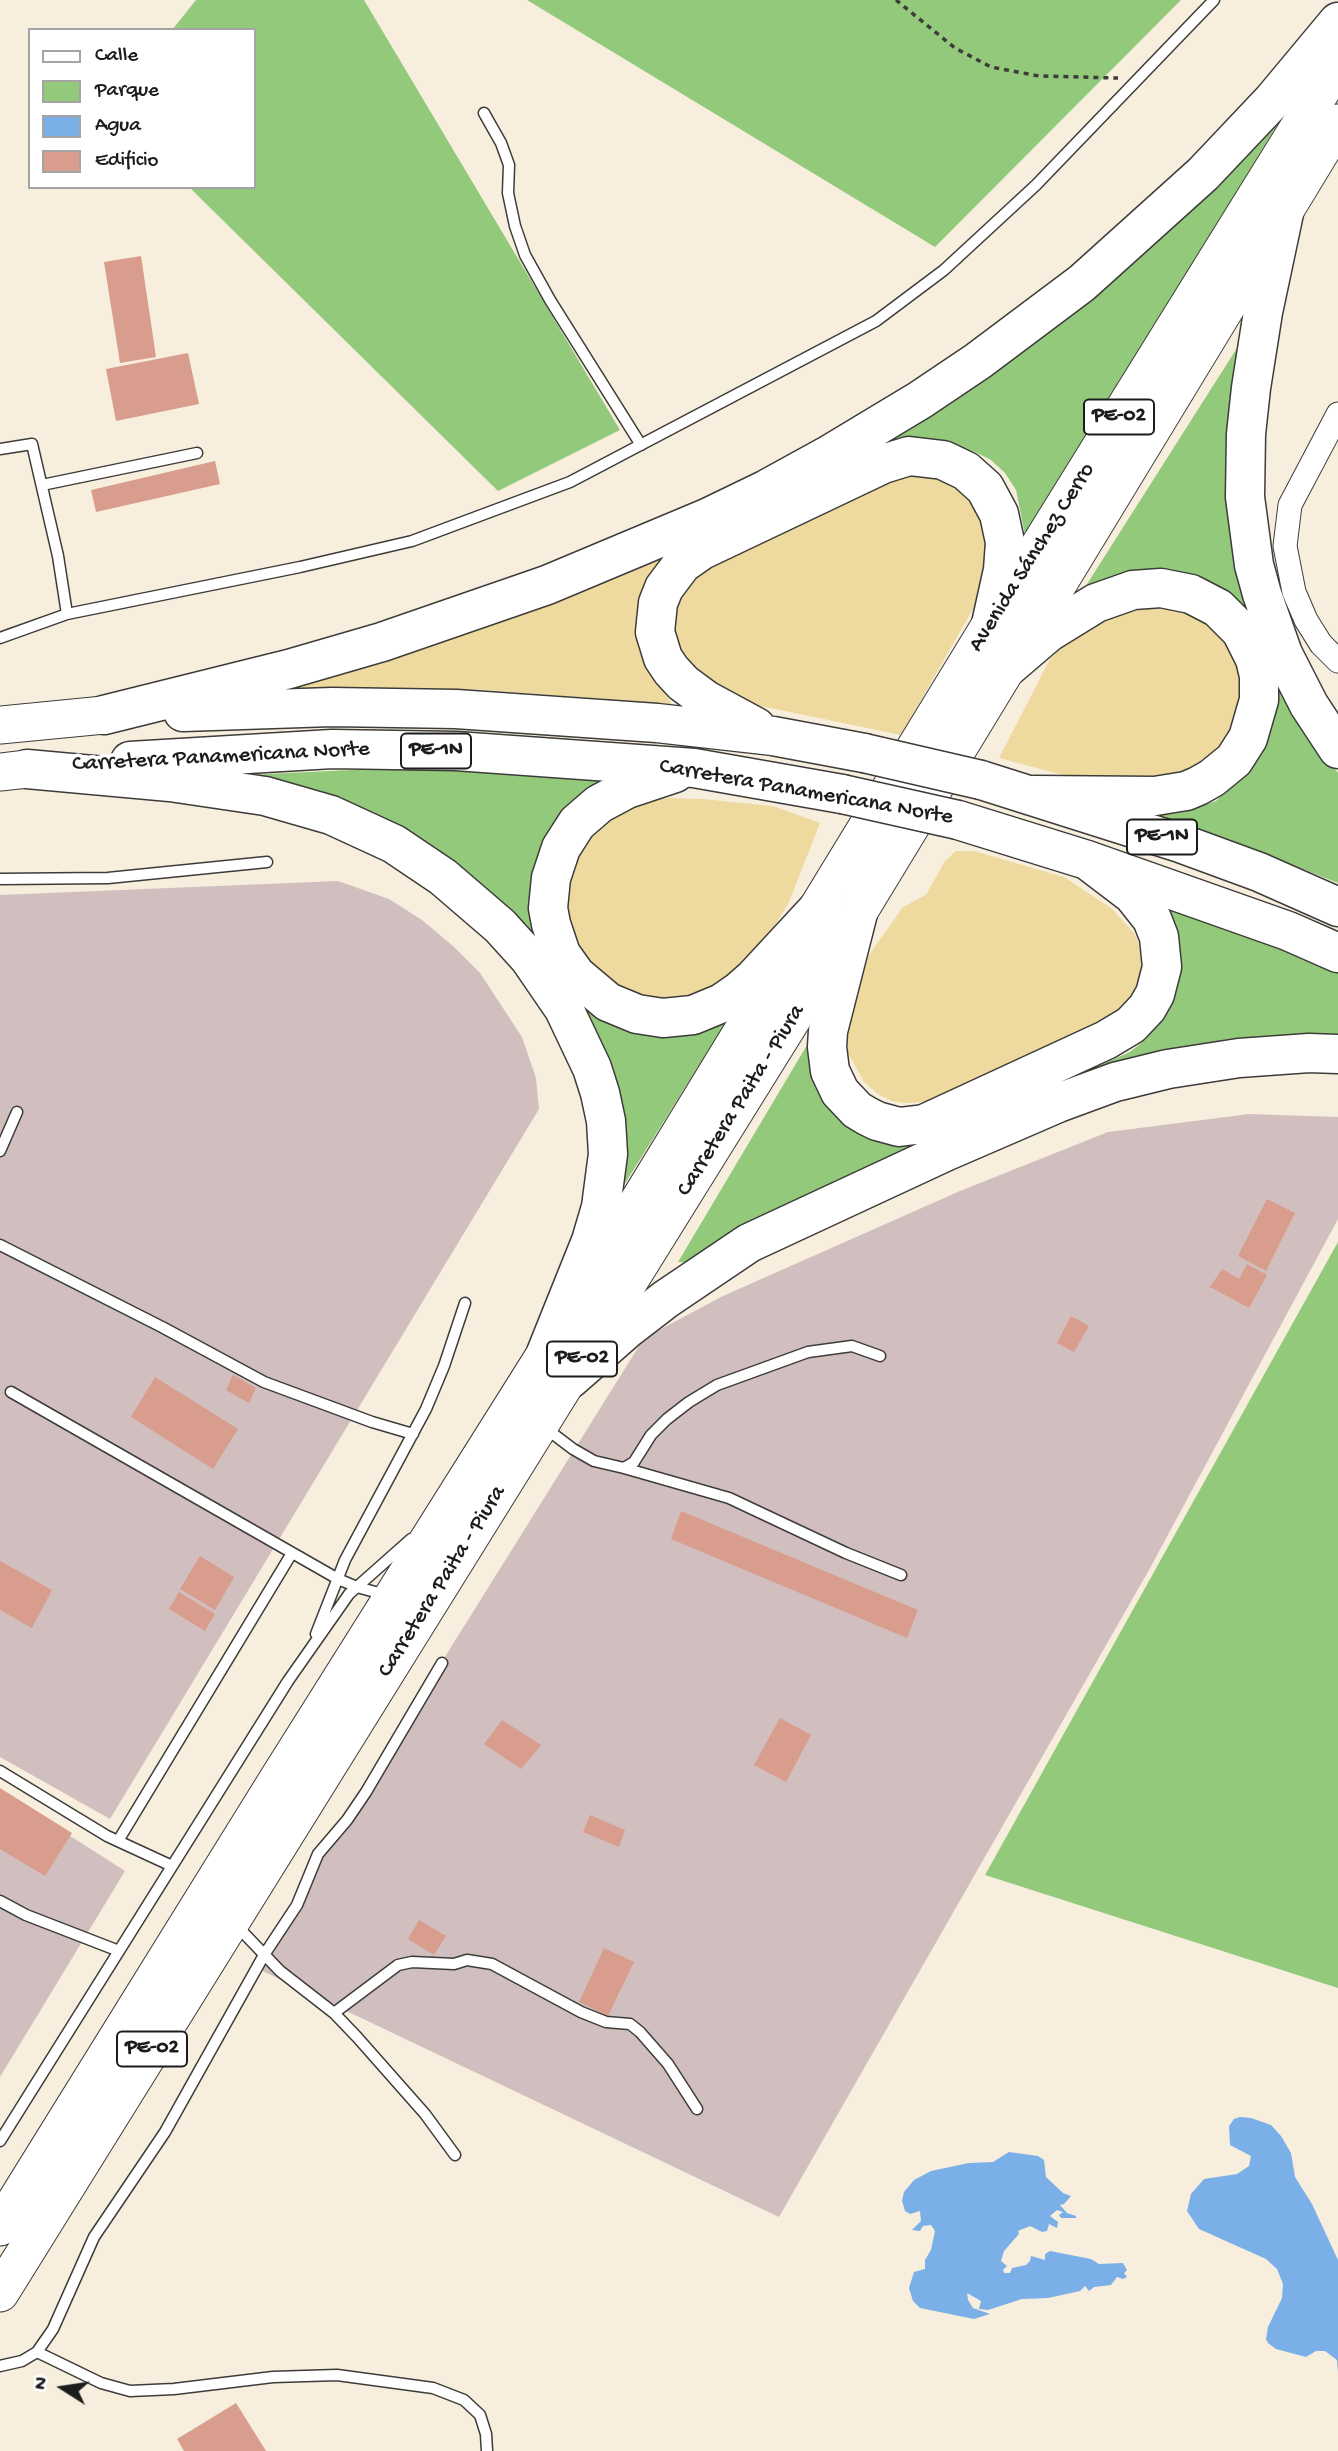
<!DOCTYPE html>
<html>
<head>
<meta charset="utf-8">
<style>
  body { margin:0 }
  #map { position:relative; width:1338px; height:2451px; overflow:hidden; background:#f7eede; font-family:"Gochi Hand",sans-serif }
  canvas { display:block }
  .legend { position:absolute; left:28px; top:28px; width:228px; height:161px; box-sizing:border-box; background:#fff; border:2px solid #a4a4a4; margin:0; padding:9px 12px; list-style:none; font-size:21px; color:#1c1c1c }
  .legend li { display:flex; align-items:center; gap:14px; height:35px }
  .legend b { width:35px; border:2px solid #a4a4a4 }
  .north { position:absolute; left:28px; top:2353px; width:70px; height:70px; -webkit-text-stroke:5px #fff; paint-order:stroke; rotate:282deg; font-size:19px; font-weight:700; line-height:28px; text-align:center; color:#1c1c1c }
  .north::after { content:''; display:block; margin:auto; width:24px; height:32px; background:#1c1c1c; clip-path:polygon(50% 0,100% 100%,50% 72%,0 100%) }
</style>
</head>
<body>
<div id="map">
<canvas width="1338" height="2451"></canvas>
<ul class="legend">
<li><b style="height:9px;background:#fff"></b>Calle</li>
<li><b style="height:19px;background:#93c97b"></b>Parque</li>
<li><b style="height:19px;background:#7aafe7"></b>Agua</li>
<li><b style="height:19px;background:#d89d8c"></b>Edificio</li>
</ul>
<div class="north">N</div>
</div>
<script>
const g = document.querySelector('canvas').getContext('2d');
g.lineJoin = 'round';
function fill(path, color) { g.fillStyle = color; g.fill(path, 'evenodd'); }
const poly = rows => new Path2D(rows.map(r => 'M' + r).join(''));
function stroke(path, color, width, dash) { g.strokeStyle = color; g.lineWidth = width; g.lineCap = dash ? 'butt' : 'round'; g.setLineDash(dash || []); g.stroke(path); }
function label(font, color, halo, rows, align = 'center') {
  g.font = font + ' "Gochi Hand",sans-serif'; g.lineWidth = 7; g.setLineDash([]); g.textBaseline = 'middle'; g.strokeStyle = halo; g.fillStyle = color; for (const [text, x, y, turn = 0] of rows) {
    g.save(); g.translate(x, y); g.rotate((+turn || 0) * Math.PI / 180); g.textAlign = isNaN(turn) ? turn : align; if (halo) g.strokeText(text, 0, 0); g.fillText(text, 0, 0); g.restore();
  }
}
const industrial = poly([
  [338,881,389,899,422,920,453,946,480,973,522,1037,536,1078,539,1109,110,1819,0,1757,0,895],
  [1249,1114,1338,1117,1338,1219,1149,1570,779,2217,252,1966,644,1338,723,1296,960,1191,1108,1132],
  [0,1791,125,1871,0,2077]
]);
const green = poly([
  [196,0,364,0,620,430,498,491,189,187,254,187,254,30,172,30],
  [527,0,1181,0,935,247],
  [1286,110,1026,540,1016,490,1005,473,991,460,975,452,962,448,935,444,838,468],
  [1251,326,1255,625,1075,603],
  [1268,657,1313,740,1338,773,1338,883,1235,842,1156,815,1180,813,1216,801,1246,771],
  [449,769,625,780,544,958,508,918,225,776,351,770],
  [1147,894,1269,941,1338,972,1338,1043,1001,1108,1130,1052,1146,1039,1170,1009,1176,995,1181,959,1174,933],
  [567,989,734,1009,614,1201],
  [810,1040,811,1061,935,1135,692,1263,678,1262],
  [1338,1242,1338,1988,985,1875]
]);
const sand = poly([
  [900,473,953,478,989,524,985,588,901,735,732,700,683,669,674,632,675,617,681,599,694,579,706,569],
  [749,513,666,565,648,669,672,704,470,689,278,690,451,639,630,568],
  [1121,602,1198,608,1239,654,1244,713,1209,771,1101,785,999,758,1049,661,1078,629],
  [668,798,702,799,773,806,820,823,789,902,762,946,709,993,664,1004,594,977,566,939,563,878,596,824,639,802],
  [956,851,974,851,1064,877,1111,908,1134,933,1138,942,1142,962,1139,983,1131,999,1104,1024,926,1102,904,1103,892,1101,878,1094,864,1082,848,1053,847,1026,855,992,869,955,903,907,926,895,945,861]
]);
const water = poly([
  [1240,2117,1251,2118,1271,2125,1281,2136,1291,2153,1295,2177,1312,2204,1338,2260,1338,2373,1337,2360,1325,2351,1316,2351,1306,2357,1276,2349,1268,2343,1266,2339,1268,2327,1282,2298,1283,2284,1277,2269,1266,2259,1199,2229,1187,2211,1191,2194,1204,2179,1237,2174,1249,2166,1251,2156,1230,2145,1229,2126,1234,2119],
  [1009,2152,1038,2156,1044,2160,1046,2177,1063,2193,1071,2196,1064,2204,1060,2205,1067,2213,1076,2216,1076,2218,1061,2218,1059,2215,1063,2212,1057,2210,1050,2216,1058,2222,1057,2228,1049,2224,1047,2231,1042,2232,1030,2226,1018,2231,1019,2234,1004,2251,1001,2261,1007,2266,1003,2270,1004,2273,1010,2273,1012,2268,1026,2265,1030,2261,1031,2256,1045,2260,1045,2254,1050,2251,1091,2259,1099,2264,1123,2263,1127,2270,1124,2273,1127,2277,1123,2279,1117,2277,1111,2285,1094,2287,1089,2291,1085,2286,1080,2291,1048,2298,1022,2299,988,2310,979,2309,981,2301,967,2293,968,2300,973,2308,990,2314,974,2319,920,2308,913,2301,909,2288,914,2272,925,2269,925,2260,931,2250,935,2231,931,2225,923,2226,920,2231,912,2230,921,2221,920,2211,910,2214,905,2211,902,2201,904,2192,914,2180,931,2171,969,2163,993,2162]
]);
const building = poly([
  [141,256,156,357,120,363,104,262],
  [188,353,199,404,116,421,106,369],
  [215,461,220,484,96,512,91,490],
  [1267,1199,1295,1213,1266,1271,1238,1256],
  [1247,1264,1267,1275,1249,1308,1210,1287,1222,1269,1239,1279],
  [1071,1316,1089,1326,1074,1352,1057,1343],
  [233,1375,256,1388,249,1403,226,1390],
  [155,1377,238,1429,213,1469,131,1417],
  [681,1511,918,1610,907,1638,671,1539],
  [200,1556,234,1577,215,1610,180,1589],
  [0,1561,52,1590,32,1628,0,1610],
  [179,1592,215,1614,205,1631,169,1609],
  [780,1718,811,1735,786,1782,754,1765],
  [502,1720,541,1745,521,1769,484,1744],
  [0,1788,72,1833,45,1876,0,1849],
  [590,1815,625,1830,619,1847,583,1832],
  [419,1920,446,1936,434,1955,408,1939],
  [604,1948,634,1962,608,2016,579,2002],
  [236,2403,266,2451,184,2451,177,2439]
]);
const path = poly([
  [896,0,955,48,991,67,1039,76,1118,78]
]);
const service = poly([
  [484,113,501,143,509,165,508,193,515,226,525,255,550,300,641,445],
  [0,449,32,444,58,556,67,614],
  [42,485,197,453],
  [0,638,67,614,300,567,412,541,570,482,876,321,944,270,1036,185,1214,0],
  [0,879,108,878,267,862],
  [0,1151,17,1112],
  [0,1245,162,1327,264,1382,372,1422,413,1434],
  [11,1392,338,1579,357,1587,386,1595],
  [544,1427,573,1449,594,1461,624,1468,634,1462,651,1435,667,1419,689,1402,717,1385,808,1352,852,1346,880,1356],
  [624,1468,729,1498,846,1553,901,1575],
  [316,1634,345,1560,426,1409,444,1366,465,1303],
  [0,1771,107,1836,172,1866],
  [118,1841,292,1553],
  [0,1901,26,1915,119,1951],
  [236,1925,280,1971,334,2013,357,2037,425,2114,455,2155],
  [334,2013,398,1965,412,1962,454,1964,467,1960,492,1964,581,2012,606,2022,630,2024,640,2032,668,2064,697,2109],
  [0,2141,288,1681,349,1594,411,1539],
  [37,2352,101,2383,130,2391,174,2389,273,2377,337,2375,433,2388,464,2400,480,2415,486,2434,487,2451],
  [0,2366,22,2361,37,2352,53,2329,94,2237,165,2132,264,1955,297,1905,318,1854,347,1820,366,1792,442,1663]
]);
const minor = poly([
  [1338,414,1290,505,1285,546,1294,592,1306,620,1321,644,1338,661]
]);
const trunk = poly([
  [0,725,104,715],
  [0,772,27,769],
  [0,2227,278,1779,546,1353,991,624,1338,64],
  [0,2293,858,913,1338,123]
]);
const motorway = poly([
  [1284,213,1263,312,1251,388,1246,434,1245,497,1254,565,1262,594,1283,654,1309,705,1338,749],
  [1008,667,1049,632,1096,603,1133,590,1161,588,1191,594,1218,608,1241,631,1255,659,1259,676,1259,700,1248,738,1234,760,1212,778,1198,786,1186,791,1155,796,1034,795],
  [183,712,332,707,456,709,657,723,773,736,864,753],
  [104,715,289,669,382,642,547,585,707,518,767,489,827,456,920,400,978,361,1082,283,1203,174,1273,100,1338,22],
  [756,727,706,700,683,683,671,670,663,658,655,632,658,603,664,588,682,564,702,550,883,464,909,456,943,460,966,471,985,488,999,514,1005,542,1003,570,991,624],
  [130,761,332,749,456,751,694,768,842,794],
  [27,769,170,782,265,796,331,815,394,844,443,877,500,926,529,958,564,1009,592,1068,600,1093,606,1121,608,1154,601,1207,591,1241,546,1353],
  [675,773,627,789,599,804,577,823,561,848,551,878,548,908,551,924,561,954,576,975,608,1002,637,1014,663,1018,693,1015,722,1003,738,992,754,978,817,910],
  [981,780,1180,843,1259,872,1338,907],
  [958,820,1087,860,1288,931,1338,953],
  [858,913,828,1031,827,1047,830,1071,840,1092,857,1110,867,1116,877,1121,899,1127,924,1124,1106,1040,1131,1025,1147,1008,1155,994,1162,967,1159,937,1152,919,1133,895,1087,860],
  [570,1379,627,1329,666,1299,749,1243,947,1151,1058,1103,1115,1082,1168,1069,1239,1058,1309,1053,1338,1054]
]);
const motorwayBridge = poly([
  [864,753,981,780],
  [842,794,958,820]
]);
const shields = [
  [1119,417,70],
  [436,751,70],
  [1162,837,70],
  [582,1359,70],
  [152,2049,70]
];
const shieldNames = [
  ["PE-02",1119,417],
  ["PE-1N",436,751],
  ["PE-1N",1162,837],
  ["PE-02",582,1359],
  ["PE-02",152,2049]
];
const streetNames = [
  ["Avenida Sánchez Cerro",1033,558,-58],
  ["Carretera Panamericana Norte",221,758,-3],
  ["Carretera Panamericana Norte",806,793,10],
  ["Carretera Paita - Piura",742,1101,-58],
  ["Carretera Paita - Piura",443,1582,-58]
];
fill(industrial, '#d1bfbf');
fill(green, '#93c97b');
fill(sand, '#eeda9e');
fill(water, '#7aafe7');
fill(building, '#d89d8c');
stroke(service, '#3d3c39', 13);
stroke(minor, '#3d3c39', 25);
stroke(trunk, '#3d3c39', 39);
stroke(motorway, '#3d3c39', 41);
stroke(path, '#3d3c39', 3.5, [5, 5]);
stroke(service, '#fff', 10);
stroke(minor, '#fff', 23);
stroke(trunk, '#fff', 37);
stroke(motorway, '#fff', 38);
stroke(motorwayBridge, '#3d3c39', 41, []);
stroke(motorwayBridge, '#fff', 38);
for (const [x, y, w] of shields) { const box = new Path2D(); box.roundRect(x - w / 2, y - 17.5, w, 35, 5); g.fillStyle = '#fff'; g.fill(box); stroke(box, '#1c1c1c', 2); }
label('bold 21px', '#1c1c1c', null, shieldNames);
label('23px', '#1c1c1c', '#fff', streetNames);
</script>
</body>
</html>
